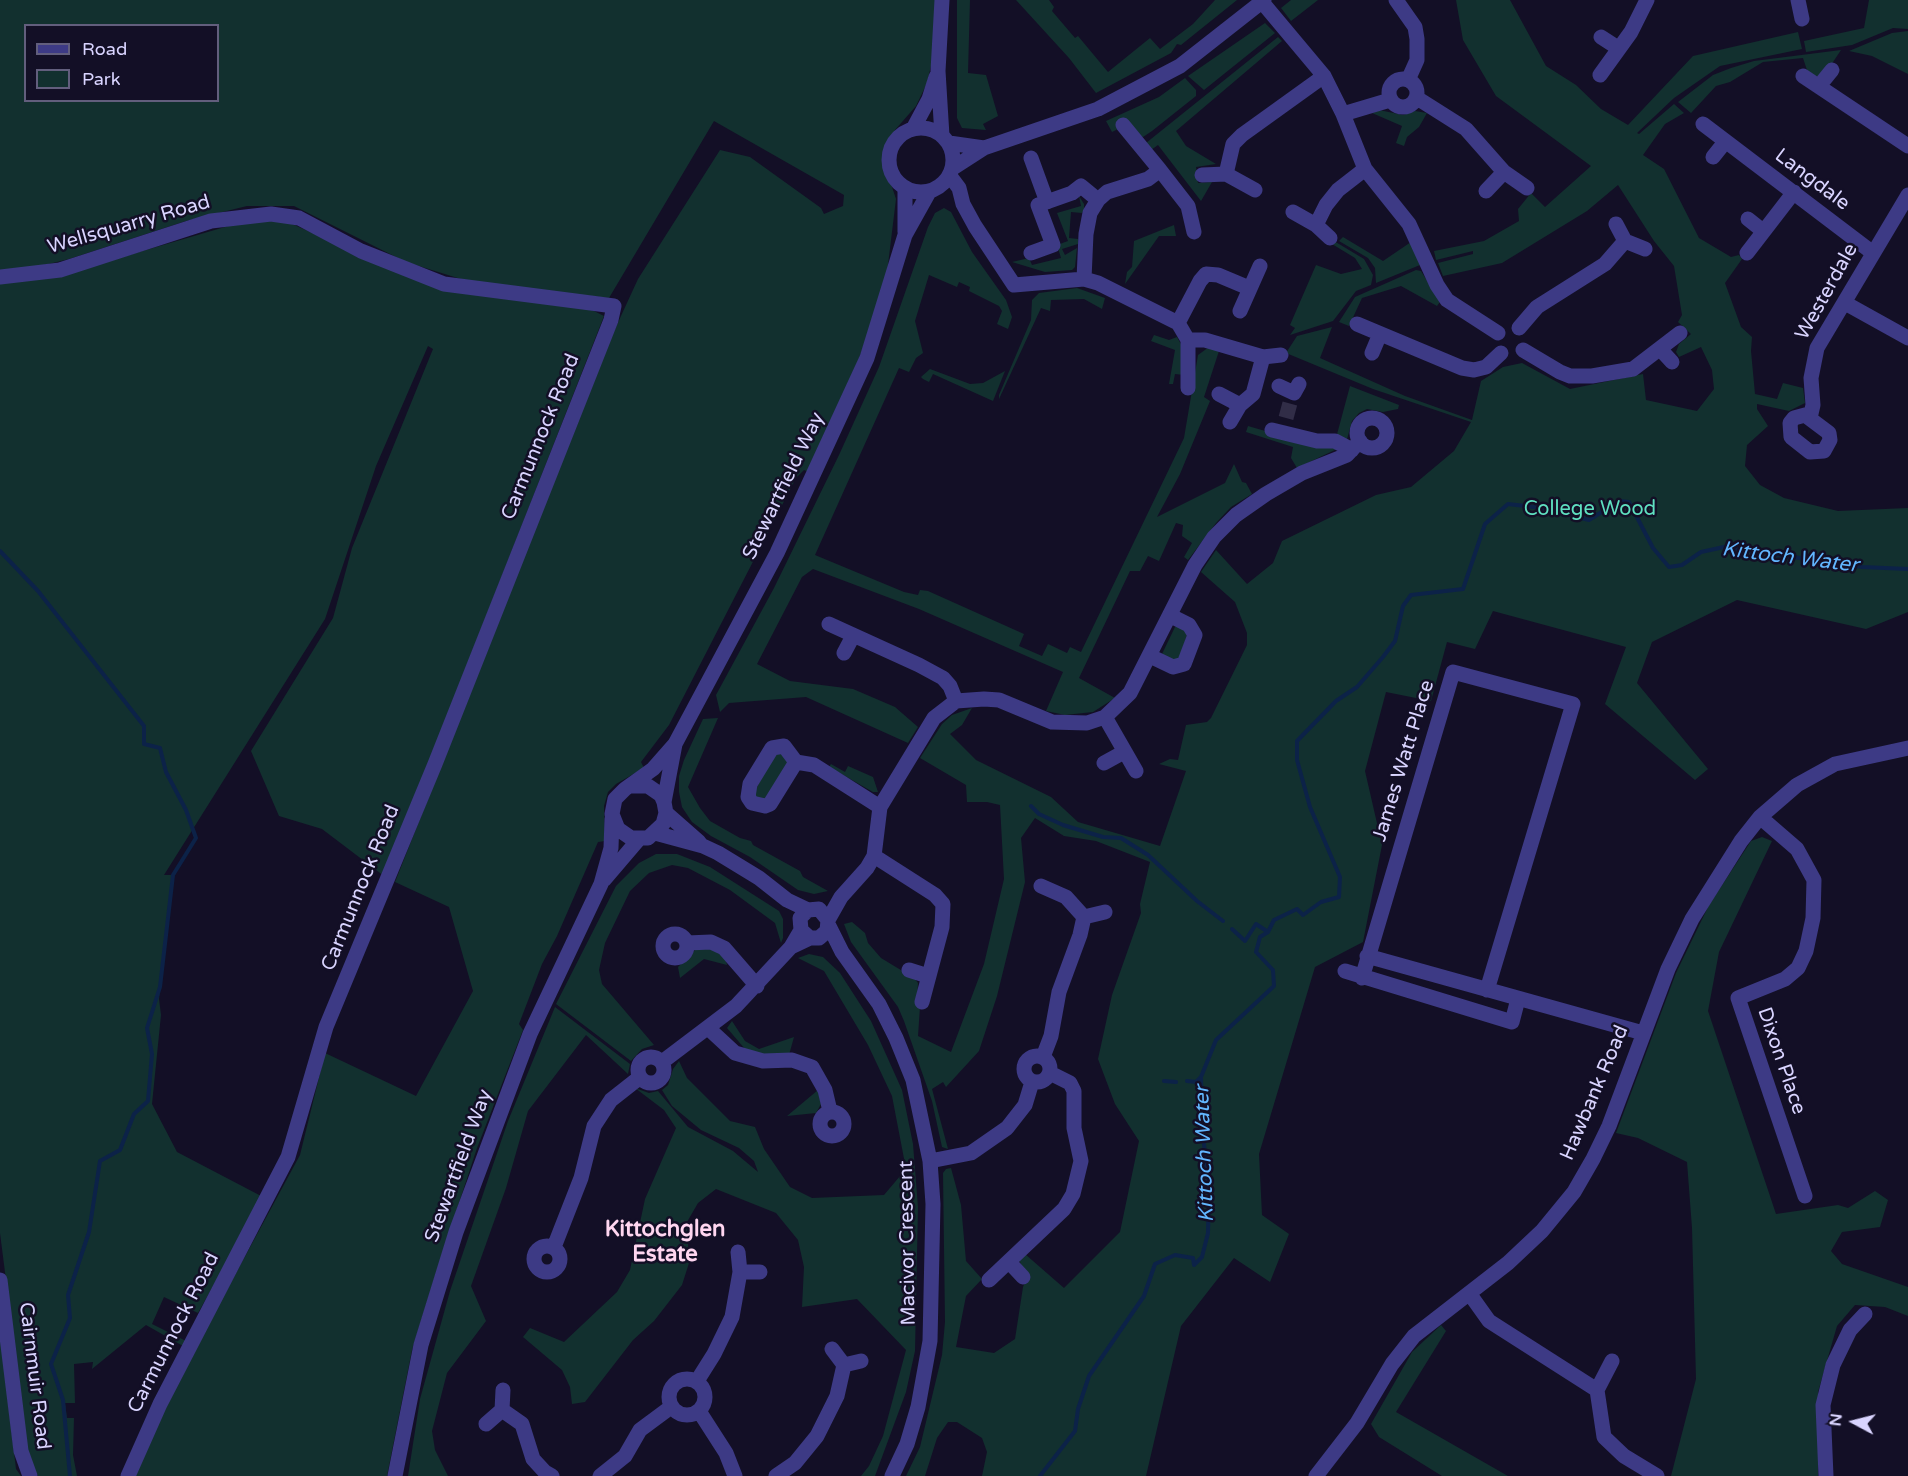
<!DOCTYPE html>
<html>
<head>
<meta charset="utf-8">
<style>
  body { margin:0 }
  #map { position:relative; width:1908px; height:1476px; overflow:hidden; background:#130f26; font-family:"Varela Round",sans-serif }
  canvas { display:block }
  .legend { position:absolute; left:24px; top:24px; width:195px; height:78px; box-sizing:border-box; background:#130f26; border:2px solid #625e7d; margin:0; padding:8px 10px; list-style:none; font-size:18px; color:#d9d4ff }
  .legend li { display:flex; align-items:center; gap:12px; height:30px }
  .legend b { width:30px; border:2px solid #625e7d }
  .north { position:absolute; left:1824px; top:1392px; width:60px; height:60px; -webkit-text-stroke:4px #130f26; paint-order:stroke; rotate:277deg; font-size:16px; font-weight:700; line-height:24px; text-align:center; color:#d9d4ff }
  .north::after { content:''; display:block; margin:auto; width:21px; height:27px; background:#d9d4ff; clip-path:polygon(50% 0,100% 100%,50% 72%,0 100%) }
</style>
</head>
<body>
<div id="map">
<canvas width="1908" height="1476"></canvas>
<ul class="legend">
<li><b style="height:8px;background:#3d3a85"></b>Road</li>
<li><b style="height:16px;background:#12302f"></b>Park</li>
</ul>
<div class="north">N</div>
</div>
<script>
const g = document.querySelector('canvas').getContext('2d');
g.lineJoin = 'round';
function fill(path, color) { g.fillStyle = color; g.fill(path, 'evenodd'); }
const poly = rows => new Path2D(rows.map(r => 'M' + r).join(''));
function stroke(path, color, width, dash) { g.strokeStyle = color; g.lineWidth = width; g.lineCap = dash ? 'butt' : 'round'; g.setLineDash(dash || []); g.stroke(path); }
function label(font, color, halo, rows, align = 'center') {
  g.font = font + ' "Varela Round",sans-serif'; g.lineWidth = 5; g.setLineDash([]); g.textBaseline = 'middle'; g.strokeStyle = halo; g.fillStyle = color; for (const [text, x, y, turn = 0] of rows) {
    g.save(); g.translate(x, y); g.rotate((+turn || 0) * Math.PI / 180); g.textAlign = isNaN(turn) ? turn : align; if (halo) g.strokeText(text, 0, 0); g.fillText(text, 0, 0); g.restore();
  }
}
const green = poly([
  [0,0,936,0,933,57,927,83,916,106,895,130,885,152,886,169,896,199,887,273,873,322,852,376,809,472,804,470,796,478,669,725,641,762,644,768,616,784,608,792,604,806,605,841,598,842,557,936,542,964,519,1024,523,1030,477,1148,435,1276,412,1350,387,1476,132,1476,159,1415,300,1155,325,1053,416,1096,473,991,449,907,395,882,609,342,638,279,720,150,750,157,821,208,824,214,843,206,844,195,714,121,609,298,477,284,406,262,294,206,247,206,186,221,69,259,24,270,0,270],
  [26,26,218,26,218,100,26,100],
  [957,0,970,0,968,73,986,75,998,116,983,124,986,130,962,128,957,118],
  [1016,0,1049,0,1054,7,1052,11,1075,38,1078,36,1108,72,1150,38,1160,49,1193,24,1215,0,1237,0,1181,45,1177,44,1171,53,1096,93,1069,58],
  [1291,0,1318,0,1291,21,1281,8],
  [1456,0,1510,0,1546,66,1576,85,1601,109,1628,125,1693,56,1798,32,1802,49,1720,66,1674,98,1637,133,1639,134,1674,104,1684,113,1665,124,1643,155,1664,169,1699,238,1726,254,1731,257,1739,255,1742,259,1725,283,1741,327,1752,337,1751,351,1755,394,1777,399,1783,383,1803,388,1805,403,1789,411,1757,404,1757,409,1768,426,1747,445,1745,466,1760,485,1784,498,1838,511,1908,508,1908,612,1866,629,1737,600,1652,642,1637,683,1708,769,1695,780,1605,704,1626,647,1493,611,1475,649,1447,642,1431,701,1386,692,1365,771,1382,845,1363,942,1315,967,1259,1154,1262,1215,1289,1234,1270,1282,1234,1258,1181,1326,1146,1476,982,1476,987,1452,982,1438,957,1422,948,1422,937,1438,925,1476,906,1476,920,1447,942,1355,945,1322,943,1173,946,1169,951,1168,961,1205,966,1261,982,1279,966,1296,956,1347,994,1353,1015,1339,1023,1287,1027,1277,1019,1260,1025,1254,1064,1288,1120,1232,1139,1141,1115,1104,1098,1059,1112,995,1141,913,1140,904,1150,862,1096,841,1064,836,1035,818,1021,838,1025,882,997,996,979,1051,946,1087,943,1082,932,1089,948,1149,942,1147,932,1101,904,1021,898,1007,851,942,844,924,852,922,865,933,868,943,881,958,914,978,918,983,917,1001,920,1007,918,1036,951,1052,984,964,1004,879,1000,805,987,802,967,802,966,785,920,758,942,724,952,715,972,708,962,725,950,734,976,760,1051,797,1078,822,1160,846,1186,771,1159,764,1170,759,1178,760,1186,725,1207,722,1211,718,1247,645,1247,633,1235,602,1201,572,1216,550,1247,584,1273,563,1282,541,1376,495,1411,487,1454,451,1471,422,1373,389,1286,353,1297,336,1332,327,1320,358,1405,396,1472,420,1481,381,1503,367,1522,363,1570,389,1643,374,1646,400,1697,411,1714,389,1712,370,1701,347,1679,357,1676,352,1679,344,1691,334,1678,322,1682,315,1674,266,1654,241,1618,185,1587,211,1502,263,1443,276,1438,263,1473,254,1473,251,1436,260,1434,251,1484,241,1519,221,1518,209,1531,193,1545,207,1591,166,1496,96,1463,40],
  [1869,0,1908,0,1908,29,1893,28,1852,45,1806,52,1804,41,1864,28],
  [1265,23,1275,33,1204,90,1188,76],
  [1908,31,1908,74,1872,56,1849,51,1892,33],
  [1278,37,1282,41,1176,131,1186,146,1216,164,1196,167,1198,183,1212,182,1201,201,1158,145,1151,150,1146,143],
  [1841,50,1831,65,1820,76,1814,76,1807,70,1803,58,1763,62,1730,82,1716,86,1691,113,1678,102,1713,75,1731,68,1754,61],
  [1185,78,1196,90,1196,96,1152,131,1143,137,1120,128,1112,132,1106,121,1159,97],
  [1379,110,1403,115,1415,111,1427,113,1419,127,1407,137,1404,146,1396,143,1402,126,1372,113],
  [1079,196,1084,204,1084,210,1082,213,1071,212,1069,238,1078,239,1078,244,1062,249,1065,255,1077,248,1075,267,1072,270,1045,272,1012,262,1029,258,1032,265,1061,258,1057,245,1068,241,1057,213,1081,206],
  [944,208,951,212,972,252,1006,300,1012,317,1008,329,997,324,1002,311,999,306,969,291,970,287,959,282,957,287,929,275,915,321,923,353,916,358,909,372,899,368,815,555,904,592,918,595,920,590,928,591,1024,634,1019,646,1042,656,1048,644,1067,653,1070,647,1081,652,1184,438,1198,355,1209,347,1219,351,1204,397,1210,401,1180,474,1157,517,1225,483,1234,464,1242,482,1246,483,1252,494,1231,507,1216,523,1188,560,1184,557,1192,543,1182,536,1183,525,1176,523,1159,561,1148,556,1140,571,1130,571,1079,678,1115,698,1093,712,1065,715,1046,711,1063,672,919,609,813,569,802,577,757,664,790,681,853,689,895,707,918,727,908,743,806,697,729,703,720,712,716,695,774,588,839,455,879,367,928,227,935,213],
  [249,220,283,220,424,282,590,309,604,316,384,876,322,829,279,816,251,751,333,618,352,548,433,349,428,346,376,466,325,619,164,875,173,875,159,999,161,1015,152,1104,177,1152,263,1197,198,1313,164,1297,152,1324,186,1341,183,1346,146,1325,92,1369,93,1362,74,1364,75,1403,65,1403,67,1418,74,1418,73,1455,77,1476,38,1476,29,1461,0,1233,0,284,60,275],
  [1174,225,1176,236,1159,236,1125,284,1127,272,1132,267,1134,241],
  [1343,237,1383,261,1411,242,1420,265,1376,283,1375,268,1368,258,1339,241],
  [1334,241,1364,259,1373,275,1371,285,1356,291,1333,321,1290,335,1295,328,1290,325,1316,265,1341,274,1362,269,1355,258,1332,244],
  [1416,270,1421,271,1440,302,1437,306,1401,286,1362,298,1349,326,1339,322,1355,297],
  [1077,288,1105,298,1102,309,1084,299,1051,300,1050,311,1041,308,999,399,999,395,1031,320,1032,300,1039,293],
  [1154,335,1169,340,1177,337,1182,346,1184,375,1175,374,1173,384,1169,384,1175,350,1151,341],
  [930,369,970,384,983,383,1005,371,993,401,933,374,929,382,923,379,921,377],
  [1350,386,1399,405,1398,409,1383,412,1367,409,1359,413,1352,421,1346,443,1336,438],
  [1248,426,1310,444,1339,448,1297,468,1291,458,1293,447,1246,432],
  [1175,627,1181,627,1188,632,1179,659,1173,662,1162,654],
  [718,718,688,787,700,808,710,821,740,838,751,841,753,845,800,871,803,877,828,891,814,894,798,890,750,857,711,836,692,822,682,807,679,792,679,776,684,760,703,719],
  [780,752,789,761,765,800,756,798,754,793,773,755],
  [831,764,845,772,848,766,873,777,878,792,873,792,829,767],
  [1762,837,1772,841,1719,952,1708,1011,1776,1214,1838,1205,1848,1208,1875,1191,1888,1200,1880,1227,1842,1232,1831,1251,1842,1264,1908,1287,1908,1316,1885,1307,1855,1305,1837,1326,1818,1392,1818,1476,1671,1476,1696,1379,1692,1228,1687,1162,1638,1138,1616,1133,1676,973,1709,905,1751,841],
  [656,854,677,854,710,867,779,911,783,919,783,938,781,943,775,923,730,890,688,868,672,865,649,873,630,891,605,943,599,970,602,984,654,1045,642,1049,631,1061,556,1004,616,886,639,863],
  [703,946,724,953,727,965,704,959,680,978,678,967,696,949],
  [809,954,823,957,840,973,871,1021,902,1090,913,1144,918,1207,915,1351,906,1392,875,1476,861,1476,869,1466,883,1436,906,1350,857,1299,802,1307,804,1267,798,1240,776,1213,716,1189,698,1203,687,1222,689,1263,682,1285,654,1321,633,1340,585,1402,572,1404,570,1387,562,1370,523,1337,530,1328,564,1342,617,1292,630,1270,645,1199,676,1128,664,1110,635,1088,649,1093,658,1091,688,1127,733,1151,758,1172,754,1161,739,1148,701,1130,672,1106,662,1090,668,1085,673,1069,679,1061,687,1078,730,1121,755,1127,764,1149,790,1187,812,1198,884,1195,906,1169,892,1096,868,1045,824,971,798,958],
  [555,1007,630,1064,628,1074,586,1035,528,1111,506,1188,471,1286,486,1321,447,1373,432,1431,435,1450,448,1476,408,1476,420,1399,450,1291,508,1121],
  [732,1021,745,1041,759,1049,794,1037,789,1055,758,1056,745,1049,727,1028],
  [818,1090,821,1104,816,1113,787,1116],
  [1441,1325,1446,1331,1396,1412,1508,1476,1442,1476,1379,1437,1371,1424,1412,1352],
  [0,1333,16,1469,21,1476,0,1476]
]);
const stream = poly([
  [0,551,38,591,144,726,144,744,160,748,166,772,186,810,196,838,173,875,160,987,147,1028,152,1054,148,1101,134,1114,120,1150,100,1161,89,1232,68,1295,70,1318,51,1364,63,1400,70,1476],
  [1031,806,1039,814,1063,825,1103,837,1121,838,1148,855,1197,901,1223,921],
  [1232,929,1245,941,1256,924,1268,932],
  [1164,1081,1176,1082],
  [1187,1081,1196,1082,1201,1077],
  [1040,1476,1075,1431,1078,1409,1089,1376,1144,1296,1155,1264,1175,1255,1193,1258,1194,1265,1202,1257,1208,1233,1209,1190,1202,1126,1201,1077,1216,1040,1274,986,1273,970,1256,952,1260,937,1268,932,1274,920,1297,909,1303,915,1321,902,1339,897,1340,877,1310,807,1297,760,1297,741,1336,701,1357,687,1383,657,1395,641,1403,606,1411,595,1463,589,1485,524,1508,504,1542,508,1589,520,1619,501,1629,502,1653,548,1669,567,1682,565,1701,552,1724,547,1862,567,1908,569]
]);
const minorTunnel = poly([
  [1286,418,1290,403]
]);
const minor = poly([
  [942,0,938,71,942,136],
  [1396,0,1415,27,1417,39,1417,60,1408,80],
  [1798,0,1802,19],
  [1262,2,1324,76,1343,114,1365,169,1409,224,1437,285,1447,300,1498,333],
  [1601,37,1618,48],
  [1600,75,1631,32,1647,0],
  [1803,76,1908,146],
  '1389 93a14 14 0 1 1 28 0a14 14 0 1 1-28 0Z',
  [1819,86,1832,70],
  [1417,98,1466,129,1504,172,1527,188],
  [1343,114,1390,100],
  [1703,124,1873,253],
  '889 160a32 32 0 1 1 64 0a32 32 0 1 1-64 0Z',
  [913,129,929,99,936,77],
  [949,143,984,148,1098,109,1180,66,1264,0],
  [1713,157,1725,142],
  [1031,158,1047,202],
  [953,168,984,148],
  [1160,170,1188,206,1194,232],
  [1202,175,1226,174],
  [950,176,959,188,963,204,975,226,1014,285,1084,279,1098,283,1178,323,1188,340,1188,388],
  [1255,190,1226,174,1233,144,1242,135,1324,76],
  [1486,191,1504,172],
  [1293,212,1316,225,1330,238],
  [1748,219,1763,231],
  [1616,224,1625,241,1645,249],
  [1316,225,1326,205,1338,190,1365,169],
  [905,232,905,188],
  [1031,253,1053,245,1038,205,1072,193,1081,186,1098,200],
  [1747,253,1794,192],
  [0,277,60,270,211,221,271,214,299,218,361,251,444,284,614,306,611,320,435,764,326,1027,288,1157,160,1404,128,1476],
  [1084,279,1086,234,1090,213,1098,200,1107,192,1148,179,1160,170,1123,125],
  [1845,303,1908,338],
  [1240,311,1260,266],
  [1178,323,1200,281,1206,274,1218,275,1249,288],
  [1357,324,1462,368,1474,370,1486,367,1501,353],
  [1519,328,1537,307,1605,264,1625,241],
  [1188,340,1205,340,1263,357,1281,355],
  [1523,350,1560,372,1570,376,1592,376,1633,369,1680,333],
  [1661,350,1672,362],
  [1372,353,1380,334],
  [1279,386,1294,393,1299,384],
  [1219,394,1240,405],
  [1805,415,1829,433,1830,440,1824,451,1810,452,1791,437,1790,423,1794,418,1805,415],
  [1810,418,1813,405,1811,378,1817,348,1908,195],
  '1357 433a15 15 0 1 1 30 0a15 15 0 1 1-30 0Z',
  [1230,422,1240,405,1253,394,1263,357],
  [1272,430,1317,441,1335,441,1352,450],
  [829,624,919,665,943,678,950,686,956,701],
  [844,653,853,636],
  [1150,656,1173,667,1184,664,1195,635,1189,625,1171,616],
  [1105,717,1136,771],
  [796,762,784,746,772,748,750,784,748,797,752,803,765,806,770,804,796,762,814,765,880,807],
  [1104,763,1124,752],
  [632,786,648,786,661,795,664,802,666,813,663,824,648,838,631,838,618,829,612,814,615,799,625,789,653,769,675,744,777,553,867,358,905,235,929,192],
  [664,802,675,744],
  [666,813,699,842],
  [1760,817,1797,849,1814,880,1813,918,1806,951,1798,968,1785,979,1738,998,1805,1196],
  [655,833,703,846,718,853,759,878,787,900,808,910],
  [874,856,935,895,943,904,942,927,922,1002],
  [604,880,639,839],
  [1041,886,1066,897,1084,917,1080,935,1059,992,1051,1036,1043,1057],
  [1084,917,1105,912],
  [828,920,841,897,867,868,874,856,880,807,934,718,956,701,984,699,999,700,1052,722,1087,723,1105,717,1130,693,1195,565,1214,537,1236,515,1266,494,1302,473,1347,455,1360,441],
  [829,926,842,952,879,1004,896,1038,913,1080,930,1161,933,1204,930,1341,918,1407,907,1444,892,1476],
  '663 946a12 12 0 1 1 24 0a12 12 0 1 1-24 0Z',
  [687,943,711,942,724,948,757,986],
  [791,947,810,938,819,938,827,931,828,920,819,909,808,910,800,918,801,930,810,938],
  [1367,956,1643,1033],
  [909,970,928,976],
  [1345,971,1512,1022,1518,999],
  [1362,978,1453,672,1573,704,1487,990],
  [708,1028,735,1053,763,1061,792,1060,812,1067,825,1090,830,1111],
  '1024 1069a13 13 0 1 1 26 0a13 13 0 1 1-26 0Z',
  '638 1070a13 13 0 1 1 26 0a13 13 0 1 1-26 0Z',
  [662,1062,736,1006,791,947,801,930],
  '820 1124a12 12 0 1 1 24 0a12 12 0 1 1-24 0Z',
  [930,1161,971,1153,1007,1128,1025,1105,1032,1082],
  '534 1259a13 13 0 1 1 26 0a13 13 0 1 1-26 0Z',
  [554,1247,581,1178,594,1126,611,1100,639,1078],
  [1009,1262,1023,1277],
  [740,1272,760,1272],
  [0,1280,21,1451,30,1476],
  [989,1280,1064,1209,1073,1194,1081,1161,1074,1128,1074,1091,1070,1083,1050,1073],
  [1469,1293,1489,1321,1597,1390,1604,1437,1624,1456,1657,1476],
  [832,1349,844,1365],
  [844,1365,861,1361],
  '669 1397a18 18 0 1 1 36 0a18 18 0 1 1-36 0Z',
  [697,1381,714,1354,732,1317,740,1272,738,1252],
  [1597,1390,1612,1361],
  [502,1410,522,1424,533,1459,545,1472,552,1476],
  [699,1411,726,1453,735,1476],
  [486,1424,502,1410,503,1390],
  [395,1476,421,1345,456,1232,530,1034,601,884,611,848,612,819],
  [600,1476,625,1456,640,1430,671,1407],
  [776,1476,795,1463,817,1436,837,1396,844,1365],
  [1316,1476,1357,1423,1392,1364,1414,1336,1508,1263,1542,1231,1574,1192,1593,1159,1609,1126,1668,969,1692,919,1741,841,1760,817,1797,785,1835,764,1908,748],
  [1826,1476,1823,1405,1833,1365,1850,1330,1865,1314]
]);
const streetNames = [
  ["Langdale",1812,180,37],
  ["Wellsquarry Road",129,225,-16],
  ["Westerdale",1827,292,-61],
  ["Carmunnock Road",541,437,-68],
  ["Stewartfield Way",784,486,-64],
  ["James Watt Place",1404,761,-73],
  ["Carmunnock Road",361,888,-68],
  ["Dixon Place",1781,1061,71],
  ["Hawbank Road",1595,1093,-67],
  ["Stewartfield Way",459,1166,-70],
  ["Macivor Crescent",908,1243,-91],
  ["Carmunnock Road",174,1333,-63],
  ["Cairnmuir Road",34,1376,83]
];
const parkNames = [
  ["College Wood",1590,510]
];
const waterNames = [
  ["Kittoch Water",1790,558,7],
  ["Kittoch Water",1205,1154,-92]
];
const quarterNames = [
  ["Kittochglen",665,1230],
  ["Estate",665,1255]
];
fill(green, '#12302f');
stroke(stream, '#0c2248', 4);
stroke(minorTunnel, '#312d47', 15, [15, 8]);
stroke(minor, '#3d3a85', 15);
label('20px', '#d9d4ff', '#130f26', streetNames);
label('20px', '#5fe0c0', '#130f26', parkNames);
label('italic 21px', '#62b6ff', '#130f26', waterNames);
label('bold 22px', '#ffd6f0', '#130f26', quarterNames);
</script>
</body>
</html>
